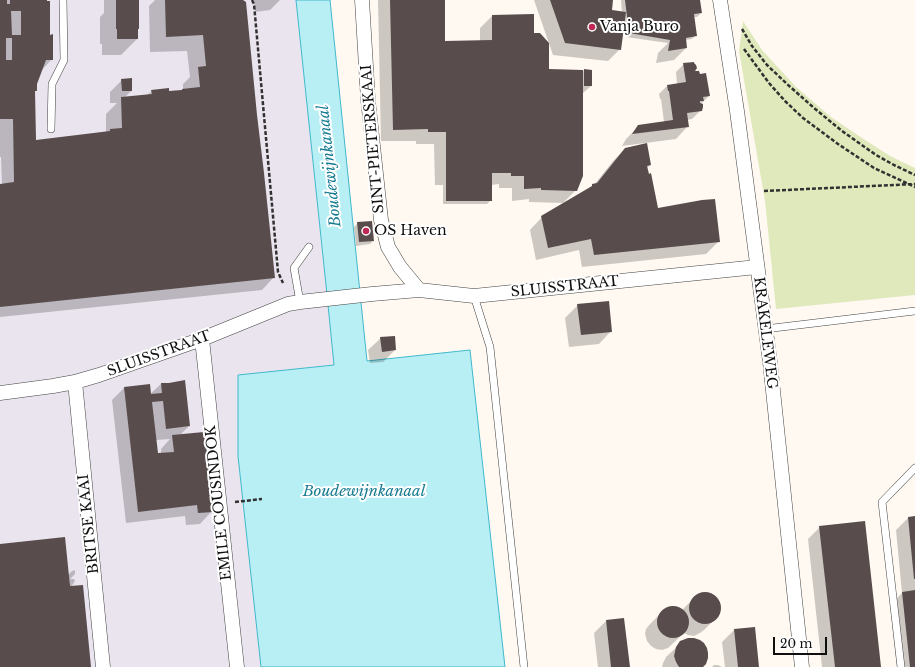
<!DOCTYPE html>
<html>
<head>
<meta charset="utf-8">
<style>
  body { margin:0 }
  #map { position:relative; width:915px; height:667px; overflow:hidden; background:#fff9f2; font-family:"Libre Baskerville",serif }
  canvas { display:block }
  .scale { position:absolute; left:773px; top:637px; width:54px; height:18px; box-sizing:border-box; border:2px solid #0f0f0f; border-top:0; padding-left:5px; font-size:12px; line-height:14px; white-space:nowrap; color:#0f0f0f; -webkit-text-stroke:3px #fff; paint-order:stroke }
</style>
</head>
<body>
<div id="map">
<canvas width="915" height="667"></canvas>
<div class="scale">20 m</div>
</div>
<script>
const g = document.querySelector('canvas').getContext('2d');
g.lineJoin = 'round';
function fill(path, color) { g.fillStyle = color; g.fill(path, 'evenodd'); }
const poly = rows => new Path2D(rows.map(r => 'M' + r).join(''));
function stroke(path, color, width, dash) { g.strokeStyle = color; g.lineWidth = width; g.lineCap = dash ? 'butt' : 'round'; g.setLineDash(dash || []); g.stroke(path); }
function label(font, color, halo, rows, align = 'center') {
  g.font = font + ' "Libre Baskerville",serif'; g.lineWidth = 4; g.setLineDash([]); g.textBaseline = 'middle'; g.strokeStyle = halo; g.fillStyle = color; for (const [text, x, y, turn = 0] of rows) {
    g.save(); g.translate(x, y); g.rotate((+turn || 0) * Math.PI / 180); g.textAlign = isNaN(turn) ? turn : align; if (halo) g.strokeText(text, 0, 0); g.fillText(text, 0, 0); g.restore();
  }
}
const industrial = poly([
  [0,0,296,0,326,285,334,365,238,375,238,456,261,667,0,667]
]);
const green = poly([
  [743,21,762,50,796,87,831,117,859,136,890,156,915,168,915,295,776,309,765,201,739,51]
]);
const water = poly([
  [296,0,330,0,367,361,470,350,505,667,261,667,238,456,238,375,334,365,326,285,296,0]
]);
const shadow = poly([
  [0,0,46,0,49,36,52,59,41,71,36,83,36,90,34,92,33,141,106,133,106,114,117,103,110,103,110,92,122,80,131,91,124,98,147,95,152,91,168,93,183,90,183,84,190,77,187,51,150,52,149,6,155,0,242,0,274,277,262,290,0,317,0,185,2,185,1,157,0,157],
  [104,0,138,0,137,39,121,55,102,55,102,44,100,44,100,17,104,13],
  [254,0,280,0,270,10,255,12],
  [378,0,444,0,444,42,480,41,480,28,492,16,533,34,548,70,582,73,584,70,591,86,582,94,576,190,563,203,529,202,529,199,512,201,512,188,499,188,499,184,491,185,491,200,487,204,443,204,443,185,435,185,434,144,416,144,416,141,381,141],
  [534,0,612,0,611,11,622,13,621,0,699,0,701,13,697,17,693,17,696,35,692,39,685,40,686,48,674,60,656,63,658,53,668,43,626,37,624,24,620,49,608,61,553,55],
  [684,64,694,73,709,96,701,104,701,110,692,119,687,120,688,126,676,139,645,143,650,165,647,168,657,209,719,241,706,254,582,267,579,250,536,260,530,230,542,217,588,190,594,185,613,161,625,149,646,144,645,143,622,146,626,139,639,126,664,122,661,99,660,99,659,94,667,86,677,84,676,72],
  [358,223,373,241,370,244,356,246,354,227],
  [578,305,611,331,599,344,569,347,565,318],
  [381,338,395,350,383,362,370,363,368,350],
  [161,384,169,384,189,426,179,436,212,511,200,524,186,525,185,516,126,523,112,400,124,388,150,385,150,394],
  [170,439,161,449,161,454,157,454,156,440],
  [915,517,915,667,897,667,890,605,902,593,896,530,908,518],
  [820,527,880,667,822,667,808,539],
  [0,545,68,575,72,571,75,570,75,574,70,579,74,579,75,581,71,587,90,667,0,667],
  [704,593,711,594,716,598,719,602,720,606,719,612,716,618,704,630,700,633,694,636,688,635,684,633,668,648,662,650,656,649,651,646,647,641,645,634,646,629,650,624,663,611,666,609,671,607,678,608,682,610,693,599,699,594],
  [606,621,629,667,598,667,594,633],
  [734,630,758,667,725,667,722,642],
  [679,645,701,667,662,667,663,663,666,657],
  [714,665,718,665,722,667,712,667]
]);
const building = poly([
  [0,0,7,0,7,4,10,4,10,0,47,0,47,1,50,1,50,35,53,34,53,60,46,60,37,84,37,91,35,91,36,140,110,131,110,129,122,128,121,97,152,94,151,90,169,88,169,91,182,90,182,89,200,87,198,67,206,66,203,35,166,37,165,0,243,0,246,2,257,115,264,173,275,278,0,307,0,184,14,182,13,119,0,119],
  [11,11,21,11,21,35,12,35],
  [6,38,12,38,12,60,6,60],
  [116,0,139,0,139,29,138,29,138,39,117,39,117,29,116,29],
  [390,0,445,0,445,41,492,40,492,15,534,14,534,33,540,33,549,43,549,69,583,70,583,176,577,191,541,190,541,188,524,189,524,176,511,176,511,173,492,173,492,201,446,201,446,132,428,132,428,129,393,130],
  [550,0,613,0,612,10,626,12,621,50,565,43],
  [625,0,700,0,702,13,694,14,697,36,686,38,687,48,668,51,670,40,629,33],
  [694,62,694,63,696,65,697,68,695,71,699,71,700,74,706,73,710,96,703,97,704,101,700,101,700,103,703,104,703,107,702,111,687,113,689,127,632,134,638,125,673,120,669,91,668,91,667,85,686,82,683,63],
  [584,69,592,70,592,86,584,86],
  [132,78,132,91,122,91,121,79],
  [647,143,651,165,647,166,649,174,651,173,658,208,702,200,715,199,720,242,594,255,591,239,548,248,541,216,592,186,592,184,597,183,625,148],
  [372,221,374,241,359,242,357,222],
  [609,301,612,332,581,335,577,304],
  [395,336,396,350,382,352,380,337],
  [185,380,190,426,166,429,163,401,152,402,158,453,174,452,172,435,204,432,213,512,198,513,197,505,138,512,124,387,150,384,151,394,162,393,161,383,169,383],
  [915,516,915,579,914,579,908,517],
  [865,521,881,667,835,667,819,526],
  [65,537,70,586,83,585,91,667,0,667,0,544],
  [915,590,915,667,910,667,902,592],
  '689 608a16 16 0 1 1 32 0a16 16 0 1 1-32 0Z',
  '657 622a16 16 0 1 1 32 0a16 16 0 1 1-32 0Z',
  [624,618,630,667,611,667,606,620],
  [755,627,759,667,738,667,734,629],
  [688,638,694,638,700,640,704,643,707,648,708,653,708,658,706,664,703,667,679,667,676,662,674,656,676,647,680,641]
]);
const path = poly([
  [252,0,254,4,278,272,283,283],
  [742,29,752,46,767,65,787,84,814,108,842,131,876,155,894,165,915,175],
  [744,49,769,83,785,101,803,118,838,144,874,168,915,187],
  [764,191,915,184],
  [235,502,262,499]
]);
const lane = poly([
  [51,129,52,84,64,60,63,0],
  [474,296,490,347,524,667],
  [300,302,294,268,309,247],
  [765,329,915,311],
  [901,667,882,502,915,468]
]);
const street = poly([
  [362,0,368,100,381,220,388,247,400,267,419,290],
  [720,0,737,111,770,362,802,667],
  [202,339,237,667],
  [75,382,103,667],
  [0,393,53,386,75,382,99,375,202,339,288,304,300,302,372,294,419,290,474,296,757,267]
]);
const markers = [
  [592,27,4,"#be2957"],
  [366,231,4,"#be2957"]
];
const poiNames = [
  ["Vanja Buro",600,27],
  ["OS Haven",374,231]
];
const streetNames = [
  ["SINT-PIETERSKAAI",373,139,-95],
  ["SLUISSTRAAT",565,287,-6],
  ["KRAKELEWEG",765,333,83],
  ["SLUISSTRAAT",159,354,-20],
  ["EMILE COUSINDOK",219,503,-96],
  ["BRITSE KAAI",89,524,-96]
];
const waterNames = [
  ["Boudewijnkanaal",330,166,-96],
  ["Boudewijnkanaal",364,492]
];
fill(industrial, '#eae4ee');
fill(green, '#dfe9bc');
fill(water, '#b8eff5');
stroke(water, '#40b8cb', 1);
fill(shadow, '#0003');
fill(building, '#584d4c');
stroke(lane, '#424242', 8);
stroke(street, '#424242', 15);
stroke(path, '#313131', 2.5, [4, 2]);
stroke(lane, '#fff', 7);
stroke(street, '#fff', 14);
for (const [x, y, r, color] of markers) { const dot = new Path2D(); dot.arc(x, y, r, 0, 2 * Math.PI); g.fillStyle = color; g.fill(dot); stroke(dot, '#fff', 1.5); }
label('14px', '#0f0f0f', '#fff', poiNames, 'left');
label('14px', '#0f0f0f', '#fff', streetNames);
label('italic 15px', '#197d92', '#fff', waterNames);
</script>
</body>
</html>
